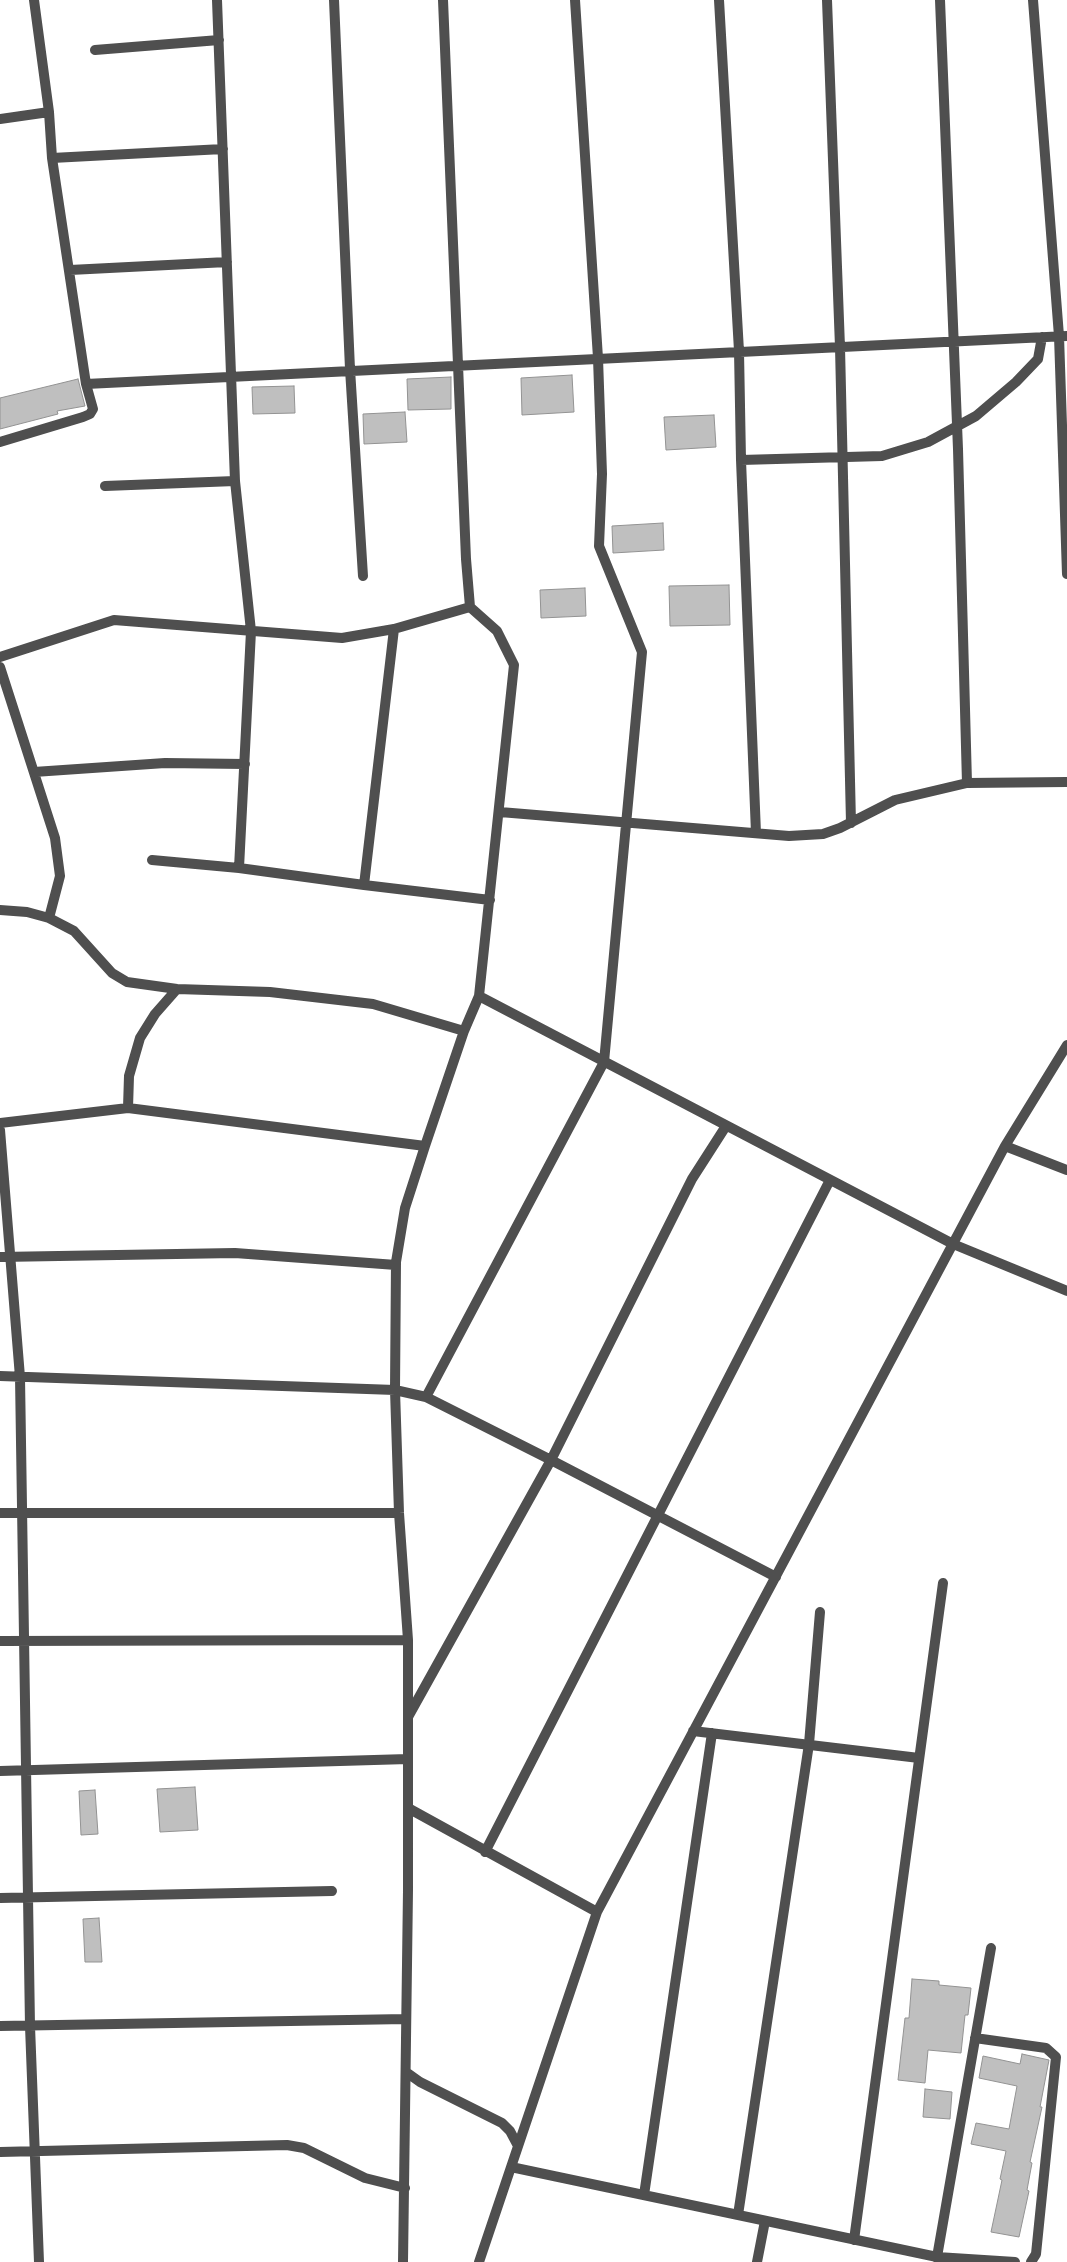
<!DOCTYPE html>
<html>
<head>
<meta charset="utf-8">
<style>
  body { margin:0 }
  canvas { display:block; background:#fff }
</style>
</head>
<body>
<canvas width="1067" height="2262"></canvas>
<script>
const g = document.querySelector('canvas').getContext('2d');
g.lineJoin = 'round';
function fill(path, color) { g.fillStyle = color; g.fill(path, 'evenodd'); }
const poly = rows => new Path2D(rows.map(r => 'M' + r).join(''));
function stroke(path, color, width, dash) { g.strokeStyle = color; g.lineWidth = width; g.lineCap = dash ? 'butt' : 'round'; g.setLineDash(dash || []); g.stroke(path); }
const building = poly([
  [572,375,574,412,522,415,521,378,572,375],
  [451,377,451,409,408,410,407,379,451,377],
  [78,379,85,406,57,411,58,414,0,429,0,398,78,379],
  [294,386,295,413,253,414,252,387,294,386],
  [405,412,407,442,364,444,363,414,405,412],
  [714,415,716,447,666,450,664,417,714,415],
  [663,523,664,550,613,553,612,526,663,523],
  [729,585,730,625,670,626,669,586,729,585],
  [585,588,586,616,541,618,540,590,585,588],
  [195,1787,198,1830,160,1832,157,1789,195,1787],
  [95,1790,98,1834,81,1835,79,1791,95,1790],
  [99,1918,102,1962,85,1962,83,1919,99,1918],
  [912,1979,939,1981,939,1985,971,1988,968,2015,965,2015,961,2053,928,2050,925,2083,898,2080,905,2018,909,2018,912,1979],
  [1022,2054,1049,2060,1040,2107,1042,2107,1030,2162,1032,2163,1027,2190,1029,2191,1019,2237,991,2232,1002,2180,1000,2179,1006,2151,971,2144,976,2123,1009,2129,1017,2086,979,2078,983,2056,1020,2064,1022,2054],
  [925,2089,952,2092,950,2119,923,2117,925,2089]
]);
const street = poly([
  [217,0,235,481,251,631,239,868],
  [334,0,350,369,363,576],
  [719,0,739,351,741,460,756,833],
  [827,0,840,347,851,823],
  [940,0,958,449,967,783,1067,782],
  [1033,0,1059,336,1067,574],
  [95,50,219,40],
  [0,119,49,112,34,0],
  [52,158,223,149],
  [70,270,227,262],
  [86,384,1067,336],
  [0,442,83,417,90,414,93,409,86,384,52,158,49,112],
  [741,460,882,456,928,442,976,416,1016,382,1038,359,1042,337],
  [105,486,235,481],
  [394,629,364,885,490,900],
  [0,657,114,620,342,638,394,629,470,607],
  [0,667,55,838,60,876,49,918],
  [34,772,165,763,245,764],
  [500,812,789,836,823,834,840,828,895,800,967,783],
  [152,860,239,868,364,885],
  [0,910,27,912,49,918,74,931,112,973,127,982,177,989,270,992,373,1004,464,1031],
  [479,996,953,1244,1067,1291],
  [128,1108,129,1076,140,1038,155,1014,177,989],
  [0,1123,128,1108,425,1146],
  [0,1130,20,1377,30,2026,39,2262],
  [1005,1146,1067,1170],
  [0,1257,235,1253,396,1265],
  [0,1376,395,1390,426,1397,551,1460,776,1577],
  [426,1397,604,1062,642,652,599,546,602,474,598,358,575,0],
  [0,1513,399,1513],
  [0,1641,408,1640],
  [408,1717,551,1460,692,1179,726,1126],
  [693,1731,919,1758],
  [0,1771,408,1759],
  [408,1808,597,1912],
  [485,1852,830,1180],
  [0,1898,332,1891],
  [0,2026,406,2019],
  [975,2038,1046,2048,1056,2057,1036,2254,1031,2262],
  [406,2072,420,2082,502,2123,510,2131,518,2146],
  [0,2152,287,2145,304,2148,365,2178,405,2188],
  [511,2167,937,2257,1015,2262],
  [644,2195,712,1733],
  [738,2215,809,1744,820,1612],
  [854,2240,943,1583],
  [403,2262,408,1890,408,1640,399,1513,395,1390,396,1262,405,1208,425,1146,464,1031,479,996,514,665,497,631,470,607,466,559,443,0],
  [479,2262,597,1912,1005,1146,1067,1045],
  [757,2262,765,2221],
  [939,2262,937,2257,991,1948]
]);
fill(building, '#bfbfbf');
stroke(building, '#939393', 1);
stroke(street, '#4f4f4f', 10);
</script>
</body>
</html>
